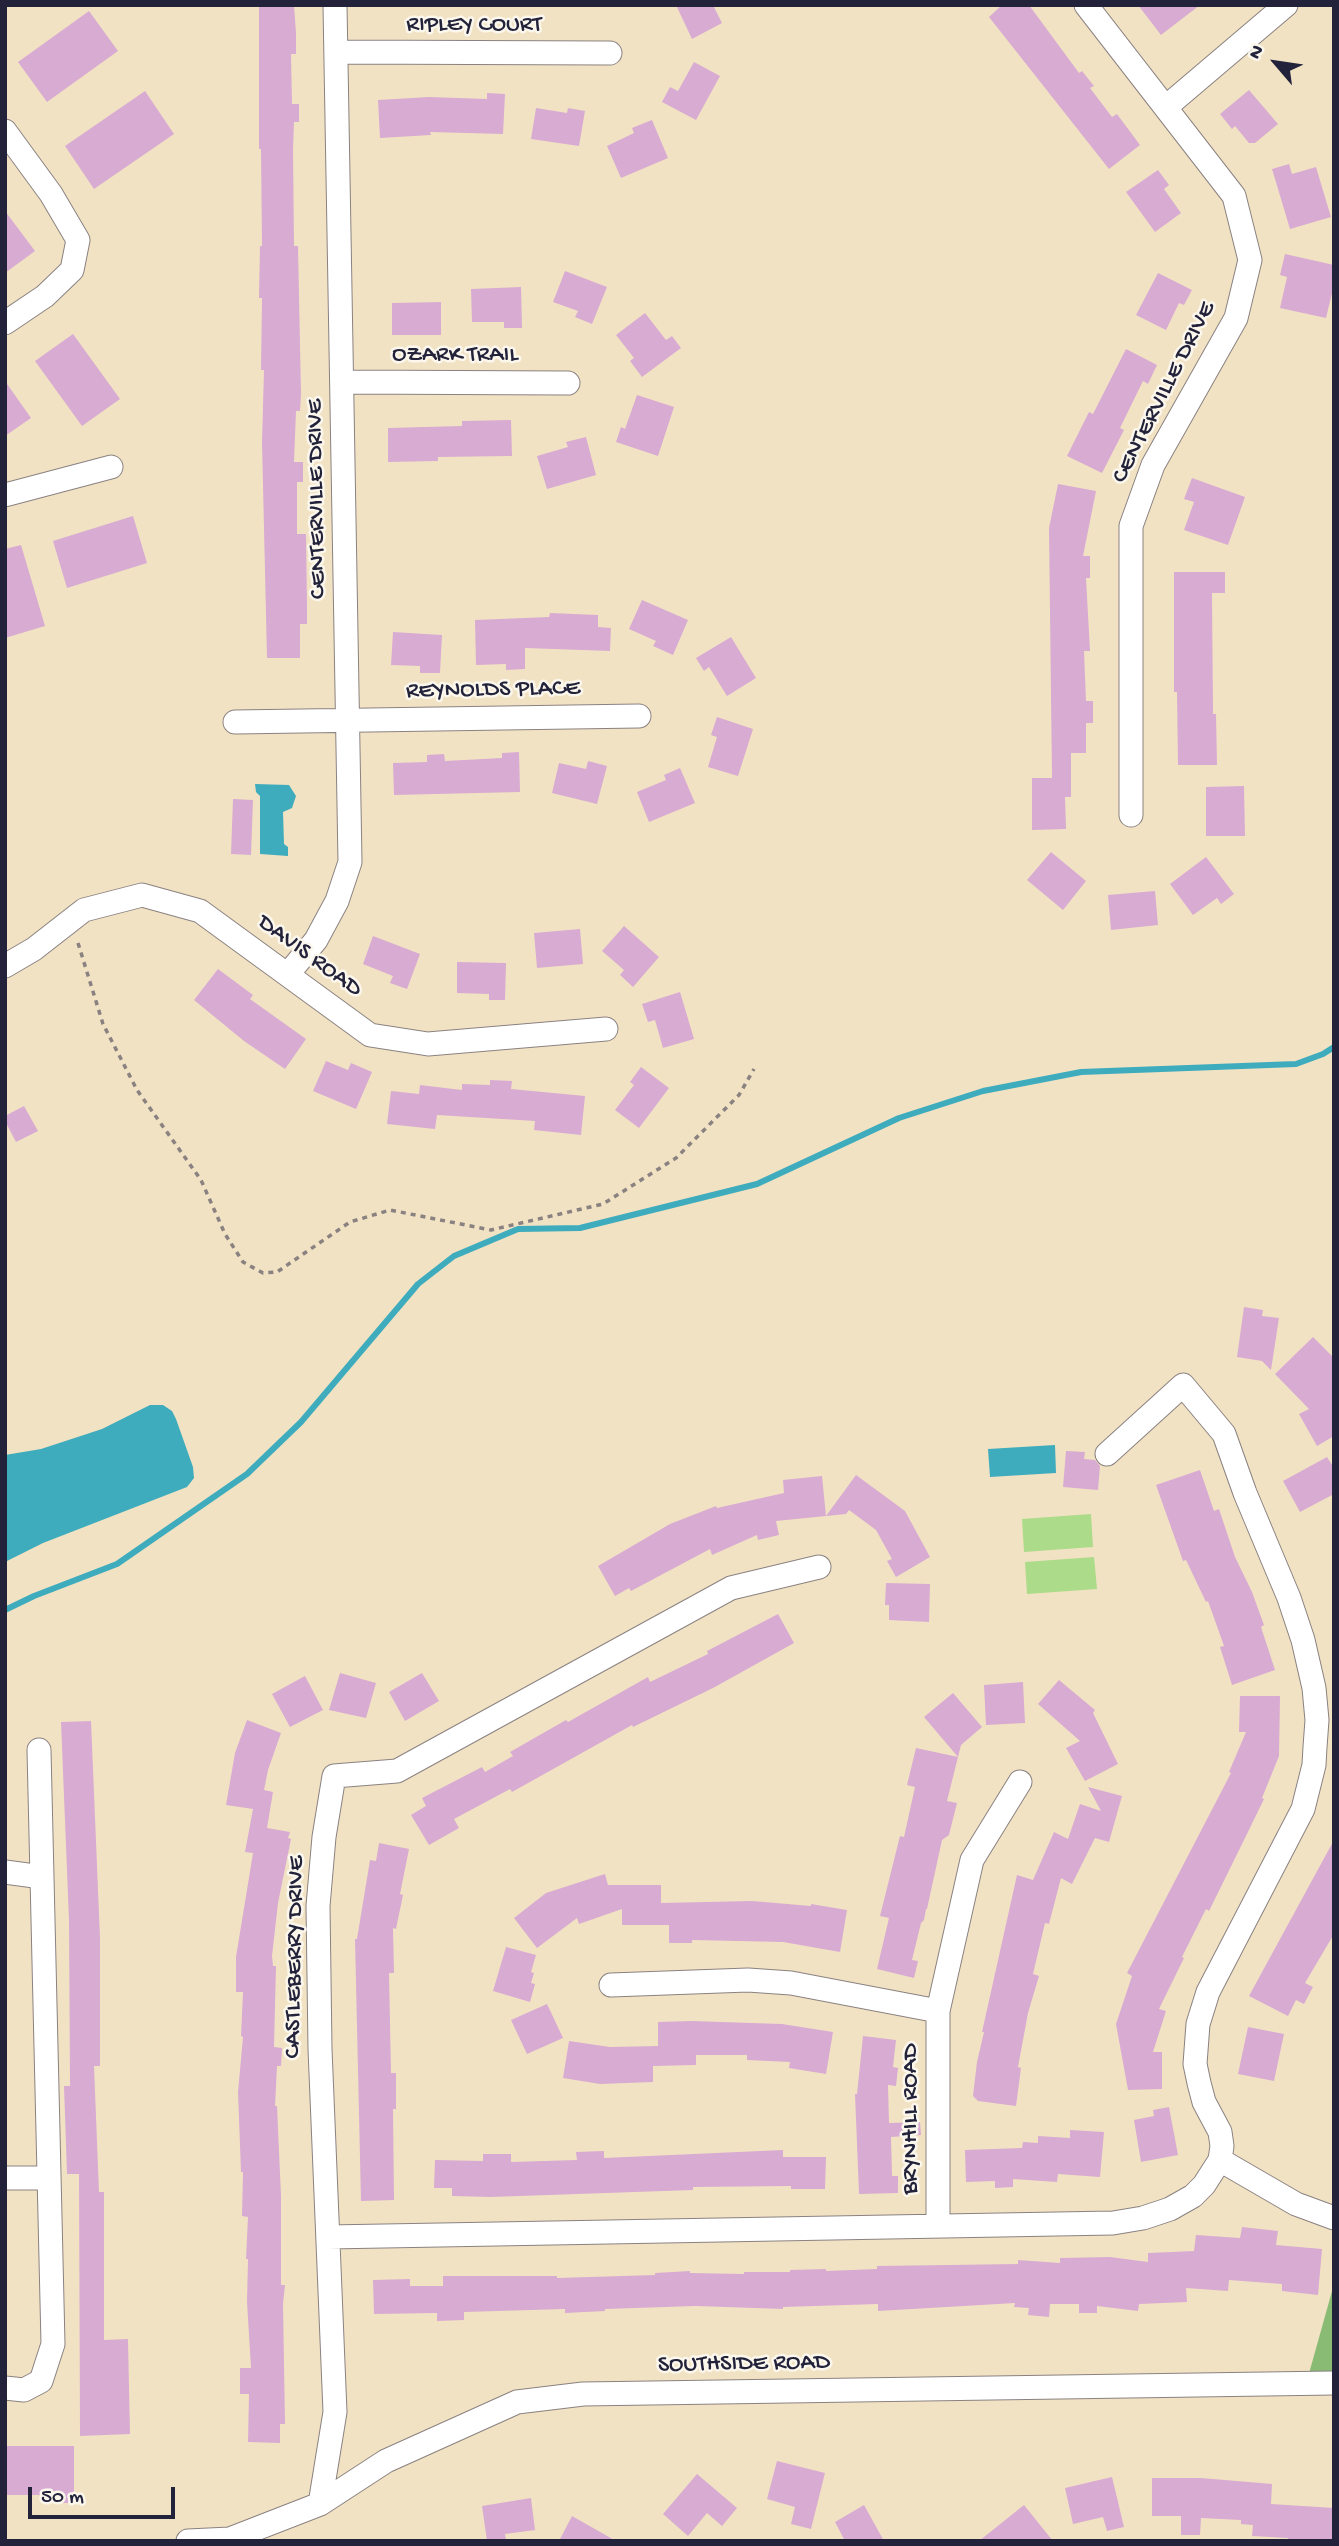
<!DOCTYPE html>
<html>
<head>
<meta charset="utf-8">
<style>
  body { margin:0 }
  #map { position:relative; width:1339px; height:2546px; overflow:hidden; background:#f2e2c4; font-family:"Gochi Hand",sans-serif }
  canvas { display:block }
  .frame { position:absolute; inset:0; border:7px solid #22223b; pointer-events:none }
  .north { position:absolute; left:1241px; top:28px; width:70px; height:70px; -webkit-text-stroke:5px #fbf7ec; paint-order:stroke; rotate:299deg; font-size:19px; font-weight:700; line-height:28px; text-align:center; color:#22223b }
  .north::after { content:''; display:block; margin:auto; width:24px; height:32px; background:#22223b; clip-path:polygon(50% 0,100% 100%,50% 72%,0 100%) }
  .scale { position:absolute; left:28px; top:2487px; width:147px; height:32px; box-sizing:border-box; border:4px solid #22223b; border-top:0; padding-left:9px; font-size:21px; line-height:24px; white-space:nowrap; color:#22223b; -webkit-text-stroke:5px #fbf7ec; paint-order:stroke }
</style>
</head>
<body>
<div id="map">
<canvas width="1339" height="2546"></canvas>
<div class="frame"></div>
<div class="north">N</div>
<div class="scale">50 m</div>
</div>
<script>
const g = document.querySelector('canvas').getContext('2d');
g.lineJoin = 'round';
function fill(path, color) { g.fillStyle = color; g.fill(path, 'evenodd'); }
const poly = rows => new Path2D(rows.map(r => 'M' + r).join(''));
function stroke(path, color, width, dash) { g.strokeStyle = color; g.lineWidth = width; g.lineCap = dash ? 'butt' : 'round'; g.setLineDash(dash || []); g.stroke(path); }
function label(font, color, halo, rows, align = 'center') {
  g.font = font + ' "Gochi Hand",sans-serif'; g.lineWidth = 5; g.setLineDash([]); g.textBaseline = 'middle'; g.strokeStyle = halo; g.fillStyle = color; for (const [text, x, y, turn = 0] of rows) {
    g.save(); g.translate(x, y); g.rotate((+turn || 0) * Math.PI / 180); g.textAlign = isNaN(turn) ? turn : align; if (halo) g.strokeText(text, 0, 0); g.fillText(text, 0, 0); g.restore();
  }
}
const green = poly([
  [1091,1514,1093,1547,1024,1552,1022,1519],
  [1094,1557,1097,1589,1027,1594,1025,1562]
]);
const forest = poly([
  [1334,2284,1334,2376,1308,2377]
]);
const water = poly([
  [255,784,289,785,296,796,292,808,283,812,284,844,288,847,288,856,260,854,260,796,256,792],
  [150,1405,163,1405,172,1411,176,1419,193,1467,194,1478,187,1487,43,1543,5,1562,5,1455,41,1449,102,1429],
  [1055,1445,1056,1473,990,1477,988,1449]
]);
const stream = poly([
  [5,1610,34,1596,117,1564,247,1474,301,1422,418,1284,454,1256,518,1229,580,1228,757,1184,899,1118,983,1091,1081,1072,1296,1064,1323,1054,1334,1047]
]);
const building = poly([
  [259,5,294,5,296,33,296,54,291,54,292,104,299,104,299,122,294,122,293,149,294,246,298,246,301,394,300,411,296,411,294,462,303,462,303,482,297,482,297,534,306,534,307,607,307,624,300,624,300,658,267,658,262,442,264,370,261,370,262,298,259,298,260,246,262,246,261,149,259,149],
  [676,5,713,5,722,23,692,39],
  [1002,5,1029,5,1079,73,1082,71,1094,86,1090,88,1112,117,1117,114,1140,145,1109,169,989,17],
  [1138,5,1200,5,1161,35],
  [89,11,118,51,47,102,18,62],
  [694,62,720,76,696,120,662,102,670,87,678,91],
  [1249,90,1278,124,1255,143,1249,143,1235,126,1232,129,1220,114],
  [145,91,174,134,94,189,65,146],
  [487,93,505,94,503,134,430,132,431,135,380,138,378,100,429,97,487,99],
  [536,108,567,113,568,108,585,111,579,146,531,139],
  [652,120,668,158,621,178,607,146,634,133,632,128],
  [1289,164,1292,174,1316,167,1331,217,1290,229,1272,169],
  [1158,170,1169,185,1164,189,1181,213,1155,232,1126,192],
  [5,211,35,251,5,273],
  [1285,254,1334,265,1334,285,1326,318,1280,308,1287,277,1280,275],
  [565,271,607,287,592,324,575,317,578,311,553,302],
  [1158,273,1192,290,1184,305,1179,303,1166,330,1136,315],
  [521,287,522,328,504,328,504,322,472,322,471,289],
  [441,302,441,335,392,335,392,303],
  [645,313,666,340,672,336,681,348,642,377,630,361,634,358,616,335],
  [73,334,120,399,82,426,35,361],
  [1126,349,1157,365,1148,384,1143,381,1120,428,1124,430,1102,473,1067,456,1089,412,1093,414],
  [5,381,31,418,5,436],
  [637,395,674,407,658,456,616,442,621,427,625,429],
  [511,420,512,456,438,457,438,461,388,462,388,428,462,426,462,421],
  [586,437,596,475,547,489,537,456,568,447,566,442],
  [1192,478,1245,497,1228,545,1184,530,1194,502,1184,499],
  [1058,484,1096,491,1083,556,1090,556,1090,578,1086,578,1090,651,1084,651,1086,701,1093,701,1093,723,1086,723,1086,753,1071,753,1071,797,1065,797,1066,829,1032,830,1032,778,1052,778,1049,528],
  [133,516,147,563,67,588,53,541],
  [21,545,45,626,5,638,5,549],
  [1174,572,1225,572,1225,593,1212,593,1213,714,1216,714,1217,765,1178,765,1177,692,1174,692],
  [642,600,688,620,673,655,653,646,656,641,629,629],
  [550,613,598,615,598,627,611,628,610,651,525,648,525,669,506,670,506,664,476,665,475,620,549,617],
  [393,632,442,635,440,673,420,673,420,666,391,665],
  [731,637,756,678,727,696,709,667,704,671,696,658],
  [717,717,753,729,738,776,708,767,717,737,711,735],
  [519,752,520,792,394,795,393,763,427,762,427,755,444,754,445,761,502,758,502,753],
  [588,761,607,766,597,804,552,793,559,763,586,769],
  [680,768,695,803,649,822,637,792,666,780,664,775],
  [1244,786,1245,836,1206,836,1206,787],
  [233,799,253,800,251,855,231,854],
  [1051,852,1086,881,1063,910,1027,880],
  [1206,857,1234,894,1221,904,1217,898,1193,915,1170,884],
  [1155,891,1158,925,1111,930,1108,895],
  [624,926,659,957,633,987,620,975,624,970,602,951],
  [580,929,583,964,537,968,534,933],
  [373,936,420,954,407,989,390,983,393,976,363,964],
  [457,962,506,963,505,1000,489,1000,489,994,457,993],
  [218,969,253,995,250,999,306,1039,285,1069,244,1041,194,1000],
  [680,992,694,1039,663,1048,655,1020,648,1022,642,1004],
  [326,1061,348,1070,351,1063,372,1072,356,1109,313,1091],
  [641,1067,669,1088,639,1128,615,1110,634,1085,630,1082],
  [490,1080,512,1081,511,1089,585,1096,581,1135,534,1130,535,1121,437,1115,435,1129,387,1124,391,1091,419,1094,420,1085,462,1090,462,1084,490,1085],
  [24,1106,38,1131,16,1142,5,1121,5,1116],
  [1244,1307,1263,1310,1262,1316,1279,1318,1271,1370,1262,1361,1237,1357],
  [1313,1337,1334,1358,1334,1436,1317,1446,1299,1414,1309,1409,1275,1374],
  [1066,1451,1085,1452,1084,1459,1095,1460,1100,1466,1098,1490,1063,1487],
  [1327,1457,1334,1468,1334,1494,1300,1512,1283,1481],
  [1200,1470,1214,1511,1219,1509,1235,1557,1252,1592,1264,1625,1261,1627,1275,1670,1232,1685,1220,1647,1224,1646,1208,1601,1206,1602,1186,1560,1183,1561,1156,1485],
  [856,1475,905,1511,930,1557,896,1577,887,1561,892,1559,876,1530,849,1510,846,1514,776,1521,779,1535,758,1540,757,1535,712,1555,710,1549,631,1591,629,1588,615,1596,598,1566,670,1524,716,1506,717,1508,784,1493,783,1480,822,1476,826,1516],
  [886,1583,930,1584,929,1622,889,1620,889,1605,885,1605],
  [778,1614,794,1643,713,1688,633,1727,632,1725,512,1792,510,1789,454,1819,459,1828,429,1845,411,1815,426,1806,422,1798,482,1767,485,1772,513,1756,510,1752,566,1720,568,1722,648,1677,650,1682,708,1654,707,1651],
  [340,1673,376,1683,366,1718,329,1710],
  [422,1673,439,1701,405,1721,389,1692],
  [305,1676,323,1710,290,1727,272,1694],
  [1059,1680,1095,1710,1093,1713,1118,1764,1085,1781,1066,1748,1080,1741,1038,1704],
  [1023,1682,1025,1723,986,1725,984,1685],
  [953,1693,982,1727,961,1745,958,1757,924,1717],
  [1240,1696,1280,1696,1279,1756,1262,1798,1264,1799,1246,1836,1209,1911,1206,1909,1182,1957,1184,1958,1159,2009,1166,2011,1153,2052,1162,2052,1162,2089,1128,2090,1116,2024,1132,1976,1127,1973,1231,1773,1229,1772,1246,1732,1239,1732],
  [247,1720,281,1733,268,1770,264,1790,273,1792,267,1828,290,1832,288,1838,291,1839,278,1903,272,1956,273,1966,276,1966,274,2047,282,2048,281,2066,277,2066,275,2106,277,2106,281,2196,281,2285,285,2285,283,2304,285,2424,280,2424,280,2443,248,2442,249,2394,240,2394,240,2368,251,2368,247,2302,248,2259,246,2259,248,2217,242,2216,243,2172,241,2172,238,2092,243,2037,241,2036,243,1992,236,1992,236,1957,253,1853,245,1852,253,1809,226,1805,235,1753],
  [91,1721,100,1938,100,2066,94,2066,99,2192,104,2192,104,2340,128,2339,130,2434,80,2436,79,2174,67,2174,64,2086,70,2086,69,1920,61,1722],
  [916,1748,958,1757,947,1801,957,1803,949,1835,942,1840,927,1909,926,1909,924,1920,921,1923,912,1960,918,1961,914,1978,877,1969,889,1918,880,1916,900,1836,904,1837,915,1787,907,1785],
  [1088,1787,1122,1796,1109,1842,1095,1838,1072,1884,1061,1878,1049,1924,1045,1923,1033,1974,1039,1976,1028,2013,1018,2067,1021,2068,1016,2106,978,2101,973,2096,977,2062,984,2032,982,2032,1017,1875,1033,1880,1054,1832,1068,1839,1080,1804,1101,1811],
  [1334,1840,1334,1934,1305,1983,1313,1987,1304,2004,1296,2000,1288,2016,1249,1996],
  [379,1843,409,1849,400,1894,403,1895,396,1929,393,1928,394,1973,389,1973,391,2073,396,2073,396,2109,393,2109,394,2200,361,2201,355,1939,357,1939,370,1860,376,1861],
  [605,1874,608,1885,661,1885,661,1903,752,1901,811,1906,811,1904,847,1910,840,1952,783,1942,692,1940,692,1943,669,1943,669,1925,622,1925,622,1909,579,1924,577,1918,537,1948,514,1918,546,1893],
  [506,1947,536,1955,531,1972,534,1973,531,1983,535,1984,530,2002,493,1991],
  [547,2004,563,2038,527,2054,511,2020],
  [691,2021,782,2024,833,2032,826,2074,789,2068,790,2062,747,2060,747,2055,696,2055,696,2065,653,2066,653,2082,600,2084,563,2078,569,2041,610,2047,658,2046,658,2022],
  [1248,2027,1284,2034,1274,2081,1238,2074],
  [863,2036,896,2040,893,2067,898,2068,896,2086,888,2085,889,2123,920,2122,921,2135,891,2137,892,2176,898,2176,898,2193,859,2194,855,2094,857,2094],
  [1169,2107,1178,2155,1141,2162,1134,2120,1154,2116,1153,2110],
  [1070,2130,1104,2132,1100,2177,1058,2174,1057,2182,1013,2179,1013,2187,995,2188,995,2181,966,2182,965,2150,1022,2148,1023,2142,1038,2143,1038,2136,1070,2138],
  [783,2150,783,2157,826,2157,825,2189,791,2189,791,2186,693,2187,693,2190,490,2197,452,2196,452,2188,434,2188,435,2160,483,2161,483,2154,511,2154,511,2162,577,2160,576,2152,604,2151,604,2158],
  [1242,2227,1278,2231,1276,2245,1322,2249,1318,2295,1282,2291,1282,2284,1229,2280,1228,2291,1186,2288,1187,2302,1139,2304,1138,2311,1097,2306,1097,2313,1079,2313,1079,2304,1050,2304,1049,2317,1028,2315,1029,2308,1014,2307,1015,2303,878,2311,878,2304,783,2307,783,2309,696,2306,605,2309,605,2311,565,2313,565,2309,464,2312,464,2320,437,2321,437,2313,374,2314,373,2280,410,2279,410,2286,443,2286,443,2276,557,2276,557,2278,655,2275,655,2273,690,2271,690,2273,744,2274,744,2272,790,2272,790,2270,826,2269,826,2271,877,2269,877,2266,1018,2264,1018,2260,1060,2263,1060,2258,1110,2257,1148,2262,1148,2253,1194,2251,1196,2235,1240,2238],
  [5,2446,74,2446,74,2503,51,2503,51,2495,5,2495],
  [777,2461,825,2473,811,2529,791,2524,795,2507,767,2499],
  [697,2474,737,2508,722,2526,707,2513,688,2536,663,2514],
  [1112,2477,1124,2527,1107,2531,1103,2517,1073,2524,1065,2488],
  [1152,2478,1201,2478,1272,2484,1271,2504,1334,2508,1334,2541,1288,2541,1288,2538,1252,2536,1253,2525,1241,2524,1241,2520,1201,2518,1200,2535,1181,2535,1181,2516,1152,2516],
  [531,2498,535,2530,505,2534,506,2541,487,2541,482,2506],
  [864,2505,884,2541,845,2541,835,2522],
  [1024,2505,1053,2541,979,2541],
  [572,2516,616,2541,559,2541]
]);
const path = poly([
  [78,943,103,1024,137,1090,201,1180,225,1234,243,1262,263,1273,277,1272,350,1222,390,1210,491,1230,603,1204,676,1158,739,1095,754,1069]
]);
const minor = poly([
  [1086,5,1234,196,1250,260,1236,318,1153,465,1131,526,1131,815],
  [336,52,610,53],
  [1166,107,1286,5],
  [5,131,51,194,78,240,72,270,45,296,5,323],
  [342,382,568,383],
  [5,495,111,467],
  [235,722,639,716],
  [5,966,34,949,84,910,142,895,200,911,370,1035,428,1044,606,1029],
  [288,974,316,940,337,901,350,862,335,5],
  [5,1872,42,1877],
  [611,1985,748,1980,791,1983,938,2011],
  [1220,2160,1296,2204,1334,2218],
  [5,2178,49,2178],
  [938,2226,938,2011,972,1860,1020,1782],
  [328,2237,1113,2223,1143,2218,1170,2209,1193,2196,1204,2185,1220,2160,1222,2146,1220,2132,1204,2102,1199,2083,1195,2064,1198,2024,1208,1992,1303,1809,1314,1765,1315,1747,1317,1720,1314,1688,1303,1640,1289,1598,1245,1493,1224,1434,1183,1385,1107,1454],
  [5,2388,24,2390,41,2381,53,2344,39,1750],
  [320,2504,335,2412,320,2049,318,1906,324,1837,334,1776,397,1771,731,1588,819,1567],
  [188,2541,230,2539,320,2504,386,2461,517,2402,583,2394,1334,2383]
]);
const streetNames = [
  ["RIPLEY COURT",474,26],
  ["OZARK TRAIL",455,356],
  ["CENTERVILLE DRIVE",1165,393,-63],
  ["CENTERVILLE DRIVE",318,499,-91],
  ["REYNOLDS PLACE",493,691,-1],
  ["DAVIS ROAD",309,957,36],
  ["CASTLEBERRY DRIVE",296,1957,-89],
  ["BRYNHILL ROAD",912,2119,-90],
  ["SOUTHSIDE ROAD",744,2365,-1]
];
fill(green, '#acdb89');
fill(forest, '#89bb75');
fill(water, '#3eacbd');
stroke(stream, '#3eacbd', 6);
fill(building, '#d8abd2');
stroke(minor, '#8a8280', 25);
stroke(path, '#8a8280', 3.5, [5, 5]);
stroke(minor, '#fff', 23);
label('24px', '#22223b', '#fbf7ec', streetNames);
</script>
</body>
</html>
